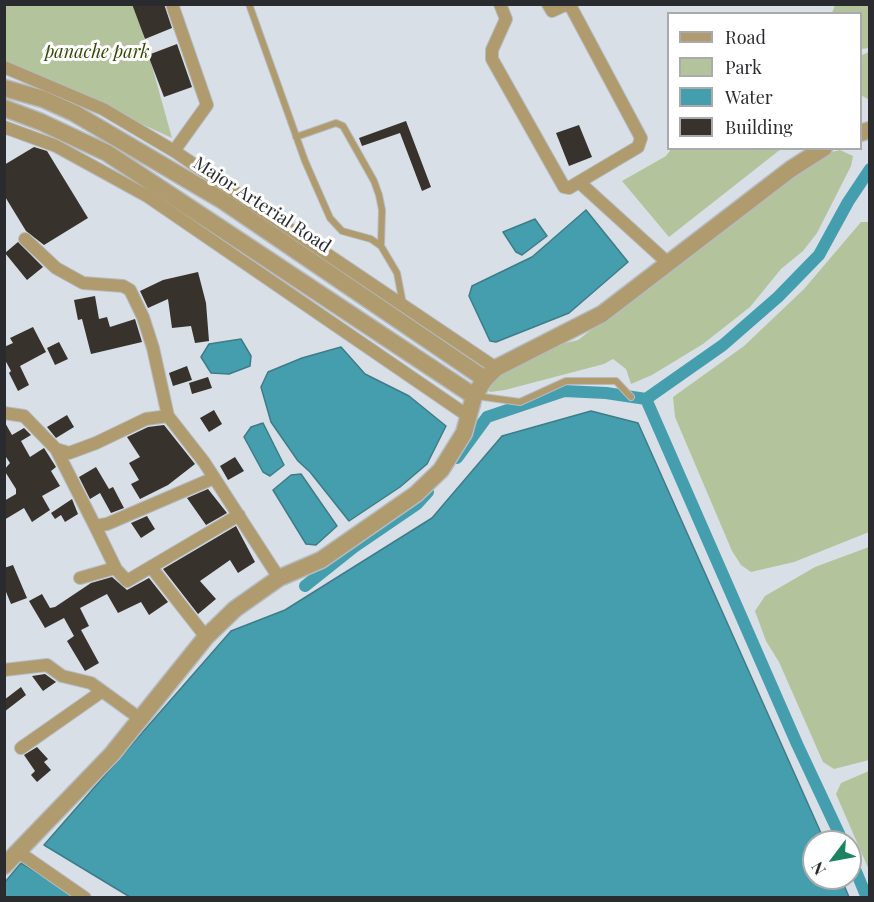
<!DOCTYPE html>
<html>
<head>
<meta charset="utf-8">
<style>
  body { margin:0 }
  #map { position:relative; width:874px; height:902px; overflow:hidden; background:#d8dfe6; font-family:"Playfair Display",serif }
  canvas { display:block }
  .frame { position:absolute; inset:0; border:6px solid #292b2e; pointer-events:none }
  .legend { position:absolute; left:667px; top:12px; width:195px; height:138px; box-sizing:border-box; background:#fff; border:2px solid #a9aaab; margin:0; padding:8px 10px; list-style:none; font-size:18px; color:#292b2e }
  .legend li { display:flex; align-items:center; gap:12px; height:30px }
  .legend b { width:30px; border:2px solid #a9aaab }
  .north { position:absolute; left:802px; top:830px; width:60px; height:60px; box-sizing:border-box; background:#fff; border:2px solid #a9aaab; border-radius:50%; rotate:238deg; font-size:16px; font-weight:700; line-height:24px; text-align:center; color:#292b2e }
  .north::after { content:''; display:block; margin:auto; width:21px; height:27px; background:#1b835f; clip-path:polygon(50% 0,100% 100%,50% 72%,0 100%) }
</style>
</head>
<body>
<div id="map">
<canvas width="874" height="902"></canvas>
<div class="frame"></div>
<ul class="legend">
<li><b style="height:8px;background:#b09b6e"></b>Road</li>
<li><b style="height:16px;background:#b3c49d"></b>Park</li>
<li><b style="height:16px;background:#459eae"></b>Water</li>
<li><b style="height:16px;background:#37322c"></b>Building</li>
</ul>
<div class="north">N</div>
</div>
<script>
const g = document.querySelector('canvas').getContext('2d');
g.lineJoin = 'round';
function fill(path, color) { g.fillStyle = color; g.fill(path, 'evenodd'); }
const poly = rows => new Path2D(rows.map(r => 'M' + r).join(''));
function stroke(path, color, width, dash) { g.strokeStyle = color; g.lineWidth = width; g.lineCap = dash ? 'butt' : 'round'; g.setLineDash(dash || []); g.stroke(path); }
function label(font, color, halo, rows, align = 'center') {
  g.font = font + ' "Playfair Display",serif'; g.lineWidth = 6; g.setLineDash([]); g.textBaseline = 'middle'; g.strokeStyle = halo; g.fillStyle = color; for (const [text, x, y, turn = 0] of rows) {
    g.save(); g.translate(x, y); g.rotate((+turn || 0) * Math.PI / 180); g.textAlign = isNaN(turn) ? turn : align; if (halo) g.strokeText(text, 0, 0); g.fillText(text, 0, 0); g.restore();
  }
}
const green = poly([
  [5,5,135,5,172,138,5,61],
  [835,5,869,5,869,48,861,49,860,14,832,13],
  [869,52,870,100,869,100,861,95,860,56],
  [671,149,671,148,781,149,669,237,622,181,666,156],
  [840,150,853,156,851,166,817,233,803,251,781,269,750,307,703,344,652,375,631,384,626,369,613,359,604,364,505,390,490,392,486,387,508,367,550,347,578,340,820,155],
  [861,222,870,222,869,532,794,562,751,572,741,565,732,551,675,417,673,397,744,346,804,289],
  [869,547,869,760,834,769,823,762,779,662,766,641,755,611,765,596,815,567],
  [869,771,870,771,869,870,836,794,841,783]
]);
const water = poly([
  [586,210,628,262,569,313,496,342,490,341,469,296,472,286,532,257,586,210],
  [535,219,547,236,522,255,516,252,503,232,535,219],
  [241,339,251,356,250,366,229,374,211,373,201,357,209,344,241,339],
  [341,347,365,374,409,396,446,426,427,464,400,487,349,521,310,472,298,461,271,422,261,387,268,372,302,358,341,347],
  [591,411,638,423,825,842,814,842,814,878,841,878,849,897,130,897,44,845,231,631,285,610,432,518,502,436,591,411],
  [263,423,284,465,270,476,263,472,244,437,251,427,263,423],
  [301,474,337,526,316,545,306,544,273,490,291,475,301,474],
  [21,863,78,897,5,898,5,882,21,863]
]);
const canal = poly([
  [457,458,487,417,564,391,606,393,646,399],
  [305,586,354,547,417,504,428,492],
  [843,842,797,744,646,399,723,345,778,297,819,255,848,202,870,169],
  [850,857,867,898]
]);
const building = poly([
  [132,4,164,4,172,28,145,39],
  [177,44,192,87,164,97,148,55],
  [406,121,431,187,422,191,400,133,362,146,359,138],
  [579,125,592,157,569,166,556,133],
  [34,147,47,151,88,218,44,245,26,231,4,195,4,165],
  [18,242,43,267,27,280,5,253],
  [198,272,206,303,209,341,195,343,191,326,172,328,168,299,148,308,140,291,163,280],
  [95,296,99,319,107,317,110,327,135,319,142,342,91,354,82,319,78,320,74,300],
  [33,327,46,352,20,366,29,385,18,391,9,373,11,371,4,358,4,347,13,343,10,338],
  [59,342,68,359,55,365,47,348],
  [187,366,192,380,173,386,169,373],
  [208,377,212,388,192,394,189,383],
  [214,410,222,424,209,432,200,418],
  [67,415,74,427,56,438,47,427],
  [4,421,12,435,24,428,31,435,21,441,30,457,44,448,56,467,51,471,60,486,42,496,50,510,32,522,24,508,4,520,4,501,16,494,16,489,4,470,10,463,4,454],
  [164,425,195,464,168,485,140,499,131,484,139,480,129,463,140,457,127,437,148,427],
  [235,457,244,471,228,480,220,466],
  [96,467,109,489,113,487,124,508,111,513,100,493,90,499,79,477],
  [208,489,227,513,206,525,187,498],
  [72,499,78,514,65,522,61,515,55,519,51,513],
  [147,516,155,529,141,538,131,523],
  [236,526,255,562,238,573,230,560,200,581,216,599,198,614,163,569],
  [13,565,27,598,11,604,4,587,4,568],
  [112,577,127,590,149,578,168,602,149,615,141,602,118,613,107,594,80,608,89,626,81,630,99,663,85,671,67,641,74,636,64,618,45,628,29,601,42,594,50,608,55,607,91,583],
  [45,674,56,682,43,691,32,676],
  [21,687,26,695,4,712,4,700],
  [37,747,48,759,44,762,51,770,37,782,31,775,35,771,24,755]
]);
const service = poly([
  [249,4,305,161,330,218,342,231,371,239,381,246,397,273,403,304],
  [296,137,336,123,343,126,374,181,379,195,382,210,381,246],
  [476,396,520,402,566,381,616,381,631,397]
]);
const minor = poly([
  [172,4,207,105,174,151],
  [500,4,506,19,492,50,492,59,564,187,569,188,579,182],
  [548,4,552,11,565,5,571,7,641,138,638,147,579,182,668,263],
  [4,67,103,109,174,151,496,368],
  [4,127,56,146,147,196,468,416],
  [25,239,56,268,83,283,123,286,130,290,143,317,153,348,168,416],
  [4,413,24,416,56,449,69,453,96,443,146,419,168,416,204,462,279,578],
  [56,449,95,526,107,524,214,478],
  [95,526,116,569],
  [151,567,206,637],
  [80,578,115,568,127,581,239,515],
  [4,670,47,665,62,676,91,683,142,720],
  [21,748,101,692],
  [20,853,85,898]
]);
const tertiary = poly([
  [4,88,43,99,74,113,220,199,485,379],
  [4,108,41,122,107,153,474,396],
  [860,133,870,130],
  [4,866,112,754,206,637,235,609,279,578,321,560,416,494,441,470,464,433,474,396,485,379,496,368,602,314,791,169,824,148]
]);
const parkNames = [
  ["panache park",97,52]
];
const streetNames = [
  ["Major Arterial Road",262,205,33]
];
fill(green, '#b3c49d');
fill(water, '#459eae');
stroke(water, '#3d7c88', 1.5);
stroke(canal, '#459eae', 12);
fill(building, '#37322c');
stroke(service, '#b5bbc1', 8);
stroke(minor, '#b5bbc1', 14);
stroke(tertiary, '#b5bbc1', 19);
stroke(service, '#b09b6e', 6);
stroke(minor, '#b09b6e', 12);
stroke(tertiary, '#b09b6e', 16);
label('italic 18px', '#334801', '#fff', parkNames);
label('18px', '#292b2e', '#fff', streetNames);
</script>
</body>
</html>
